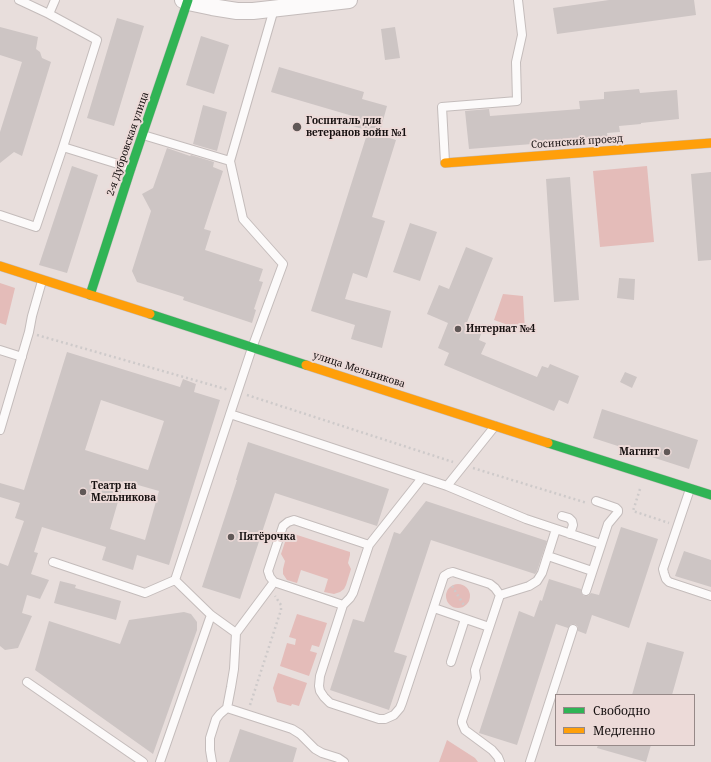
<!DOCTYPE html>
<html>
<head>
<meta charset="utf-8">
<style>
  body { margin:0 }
  #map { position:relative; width:711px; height:762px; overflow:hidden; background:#e8dedc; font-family:"Noto Serif",serif }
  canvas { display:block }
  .legend { position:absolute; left:555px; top:694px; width:140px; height:52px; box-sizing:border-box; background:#ecdad8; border:1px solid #968988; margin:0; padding:5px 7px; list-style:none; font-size:12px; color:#161010 }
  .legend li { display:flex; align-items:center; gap:8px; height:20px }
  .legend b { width:20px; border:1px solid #968988 }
</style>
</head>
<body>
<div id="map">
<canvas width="711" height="762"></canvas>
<ul class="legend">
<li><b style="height:5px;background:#30b455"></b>Свободно</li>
<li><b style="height:5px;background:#ff9f0a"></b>Медленно</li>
</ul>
</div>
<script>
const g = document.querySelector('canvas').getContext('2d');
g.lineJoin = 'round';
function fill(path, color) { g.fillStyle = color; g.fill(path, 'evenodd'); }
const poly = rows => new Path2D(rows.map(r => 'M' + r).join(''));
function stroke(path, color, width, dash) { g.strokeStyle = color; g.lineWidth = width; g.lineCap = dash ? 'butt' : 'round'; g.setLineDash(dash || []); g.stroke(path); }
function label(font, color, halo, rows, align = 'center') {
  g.font = font + ' "Noto Serif",serif'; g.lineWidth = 4; g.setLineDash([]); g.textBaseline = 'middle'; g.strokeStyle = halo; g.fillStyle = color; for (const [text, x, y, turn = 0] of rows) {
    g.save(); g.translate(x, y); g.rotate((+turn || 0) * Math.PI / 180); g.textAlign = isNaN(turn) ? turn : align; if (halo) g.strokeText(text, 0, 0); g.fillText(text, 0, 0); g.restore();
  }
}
const green = poly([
  [647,166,654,242,600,247,593,171],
  [0,283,15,288,6,325,0,323],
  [503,294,523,296,525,331,494,320],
  [294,534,350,552,350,555,348,563,351,569,346,585,344,589,340,592,334,594,324,592,328,579,301,570,297,583,287,580,283,574,283,569,285,561,281,554,286,539,290,535],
  '446 596a12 12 0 1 1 24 0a12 12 0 1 1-24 0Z',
  [297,614,327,623,319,647,312,645,310,651,317,653,309,676,280,666,287,643,295,645,296,639,289,637],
  [278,673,307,683,299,706,292,704,291,706,277,702,273,688],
  [447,740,475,758,478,762,439,762]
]);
const building = poly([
  [609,0,694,0,696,15,557,34,553,8],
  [117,18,144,26,114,126,87,118],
  [0,27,38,37,36,49,40,52,42,58,51,62,22,156,14,152,0,163,0,132,22,62,0,55],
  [395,27,400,58,385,60,381,29],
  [201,36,229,45,214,94,186,85],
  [279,67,364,92,362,99,387,106,379,135,396,140,372,217,385,221,367,278,353,273,345,299,391,311,382,348,351,339,355,325,311,311,368,131,353,126,356,117,271,92],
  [639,89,640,93,677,90,679,119,641,123,641,124,619,126,620,132,607,133,608,138,469,149,465,111,489,109,490,116,580,109,579,101,604,99,604,92],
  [203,105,227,112,217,151,193,144],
  [167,148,190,156,191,155,214,162,213,167,223,171,204,229,211,231,205,250,263,269,259,281,263,282,254,309,256,310,252,323,183,300,184,297,137,282,132,271,151,211,142,194,153,188],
  [72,166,98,175,67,273,39,265],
  [711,172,711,260,698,261,691,174],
  [570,177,579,300,554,302,546,179],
  [410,223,437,232,420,281,393,272],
  [466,247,493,258,465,327,481,334,479,340,486,343,481,354,537,377,542,366,548,368,550,364,579,376,568,404,559,400,554,411,444,365,449,353,438,348,448,323,427,314,439,285,449,289],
  [619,278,635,279,634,300,617,298],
  [67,352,180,387,183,379,196,384,194,392,220,400,169,565,137,555,133,570,102,560,106,547,42,527,34,552,38,553,31,574,49,580,40,599,27,595,22,613,32,616,18,648,5,650,0,646,0,563,8,566,24,521,15,518,20,503,0,497,0,483,24,490],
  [101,400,164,421,148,470,85,450],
  [124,481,159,491,145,540,110,529],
  [625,372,637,377,632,388,620,382],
  [602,409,698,440,689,469,593,438],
  [248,442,389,489,377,526,275,493,240,599,202,587,237,480,236,480],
  [426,501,547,541,537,571,535,574,431,540,394,652,407,656,389,710,330,690,353,619,364,622,394,532,400,534],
  [621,527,658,539,629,628,592,615,586,634,578,631,578,627,575,624,571,624,568,628,556,624,517,745,479,733,519,611,534,617,540,600,542,601,549,579,581,589,581,592,584,596,588,596,591,593,599,595],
  [684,551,711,560,711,587,675,576],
  [60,581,76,585,75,588,121,601,116,620,54,603],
  [184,612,191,614,197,622,197,630,153,754,35,670,49,621,120,644,129,620],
  [647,642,684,652,672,695,632,695],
  [240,729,297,748,293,762,229,762],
  [598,745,651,745,646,762,597,748]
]);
const path = poly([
  [37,335,229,390],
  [247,395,453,462],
  [473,468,587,503],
  [640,489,633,511,669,523],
  [452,586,465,607],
  [250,705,281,610,281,605,275,596]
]);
const lane = poly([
  [19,0,49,14,55,0],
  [49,14,97,40,63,147],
  [143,135,230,161],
  [445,162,442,107,517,101,516,62,522,35,518,0],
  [0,215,36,227,63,147,131,168],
  [0,350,22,357],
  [230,414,447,486,526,519,601,544],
  [0,430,29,332,32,316,42,281],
  [447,486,495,426],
  [690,489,663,569,664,573,666,579,669,582,711,596],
  [562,516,569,518,572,521,573,525,570,534],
  [369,545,353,593,350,598,343,605,320,676,319,686,320,691,324,697,330,703,379,719,385,719,394,715,400,708,402,703,444,576,449,573,453,572,490,584,495,588,500,595,475,670,476,678,462,721,462,723,465,730,492,750,498,757,500,762],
  [548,556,592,571],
  [53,562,145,593,175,580],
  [274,582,270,577,268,571,283,526,288,522,294,520,369,545,422,478],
  [586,591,608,524,618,512,618,510,616,508,596,501],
  [500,595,529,586,537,581,542,573,556,529],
  [434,608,489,627],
  [236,633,211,615,175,580,252,348,283,264,243,219,230,161,274,9],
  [451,662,465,619],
  [27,682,143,762],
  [227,708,292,729,300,734,315,749,322,753,338,758,344,762],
  [160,762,211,615],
  [212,762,210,750,210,738,216,719,220,714,227,708,231,687,234,669,236,633,274,582,343,605],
  [530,762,573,629]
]);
const street = poly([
  [183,0,188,2,212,7,237,11,253,11,349,0]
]);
const fast = poly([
  [90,295,131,168,188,0],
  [150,314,306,365],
  [548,443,711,495]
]);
const slow = poly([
  [445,163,711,143],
  [0,266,150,314],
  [306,365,548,443]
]);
const markers = [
  [297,127,5,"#605857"],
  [458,329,4,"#605857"],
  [667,452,4,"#605857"],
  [83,492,4,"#605857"],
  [231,537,4,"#605857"]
];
const poiNames = [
  ["Госпиталь для",306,121],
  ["ветеранов войн №1",306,133],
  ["Интернат №4",466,329],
  ["Магнит",659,452,"right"],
  ["Театр на",91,486],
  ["Мельникова",91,498],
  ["Пятёрочка",239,537]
];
const streetNames = [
  ["Сосинский проезд",577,142,-4],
  ["2-я Дубровская улица",128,144,-71],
  ["улица Мельникова",359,370,18]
];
fill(green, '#e4bcb9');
fill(building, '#cdc5c4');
stroke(lane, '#c4bcbb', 10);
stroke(street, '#c4bcbb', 18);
stroke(fast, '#c4bcbb', 10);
stroke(slow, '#c4bcbb', 10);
stroke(path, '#cecaca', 2.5, [2, 3]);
stroke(lane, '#fcfafa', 8);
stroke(street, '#fcfafa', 16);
stroke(fast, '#30b455', 9);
stroke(slow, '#ff9f0a', 9);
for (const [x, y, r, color] of markers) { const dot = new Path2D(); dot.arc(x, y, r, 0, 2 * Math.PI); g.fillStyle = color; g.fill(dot); stroke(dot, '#ecdad8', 1.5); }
label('bold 10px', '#161010', '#ecdad8', poiNames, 'left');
label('10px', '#161010', '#ecdad8', streetNames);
</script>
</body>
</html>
